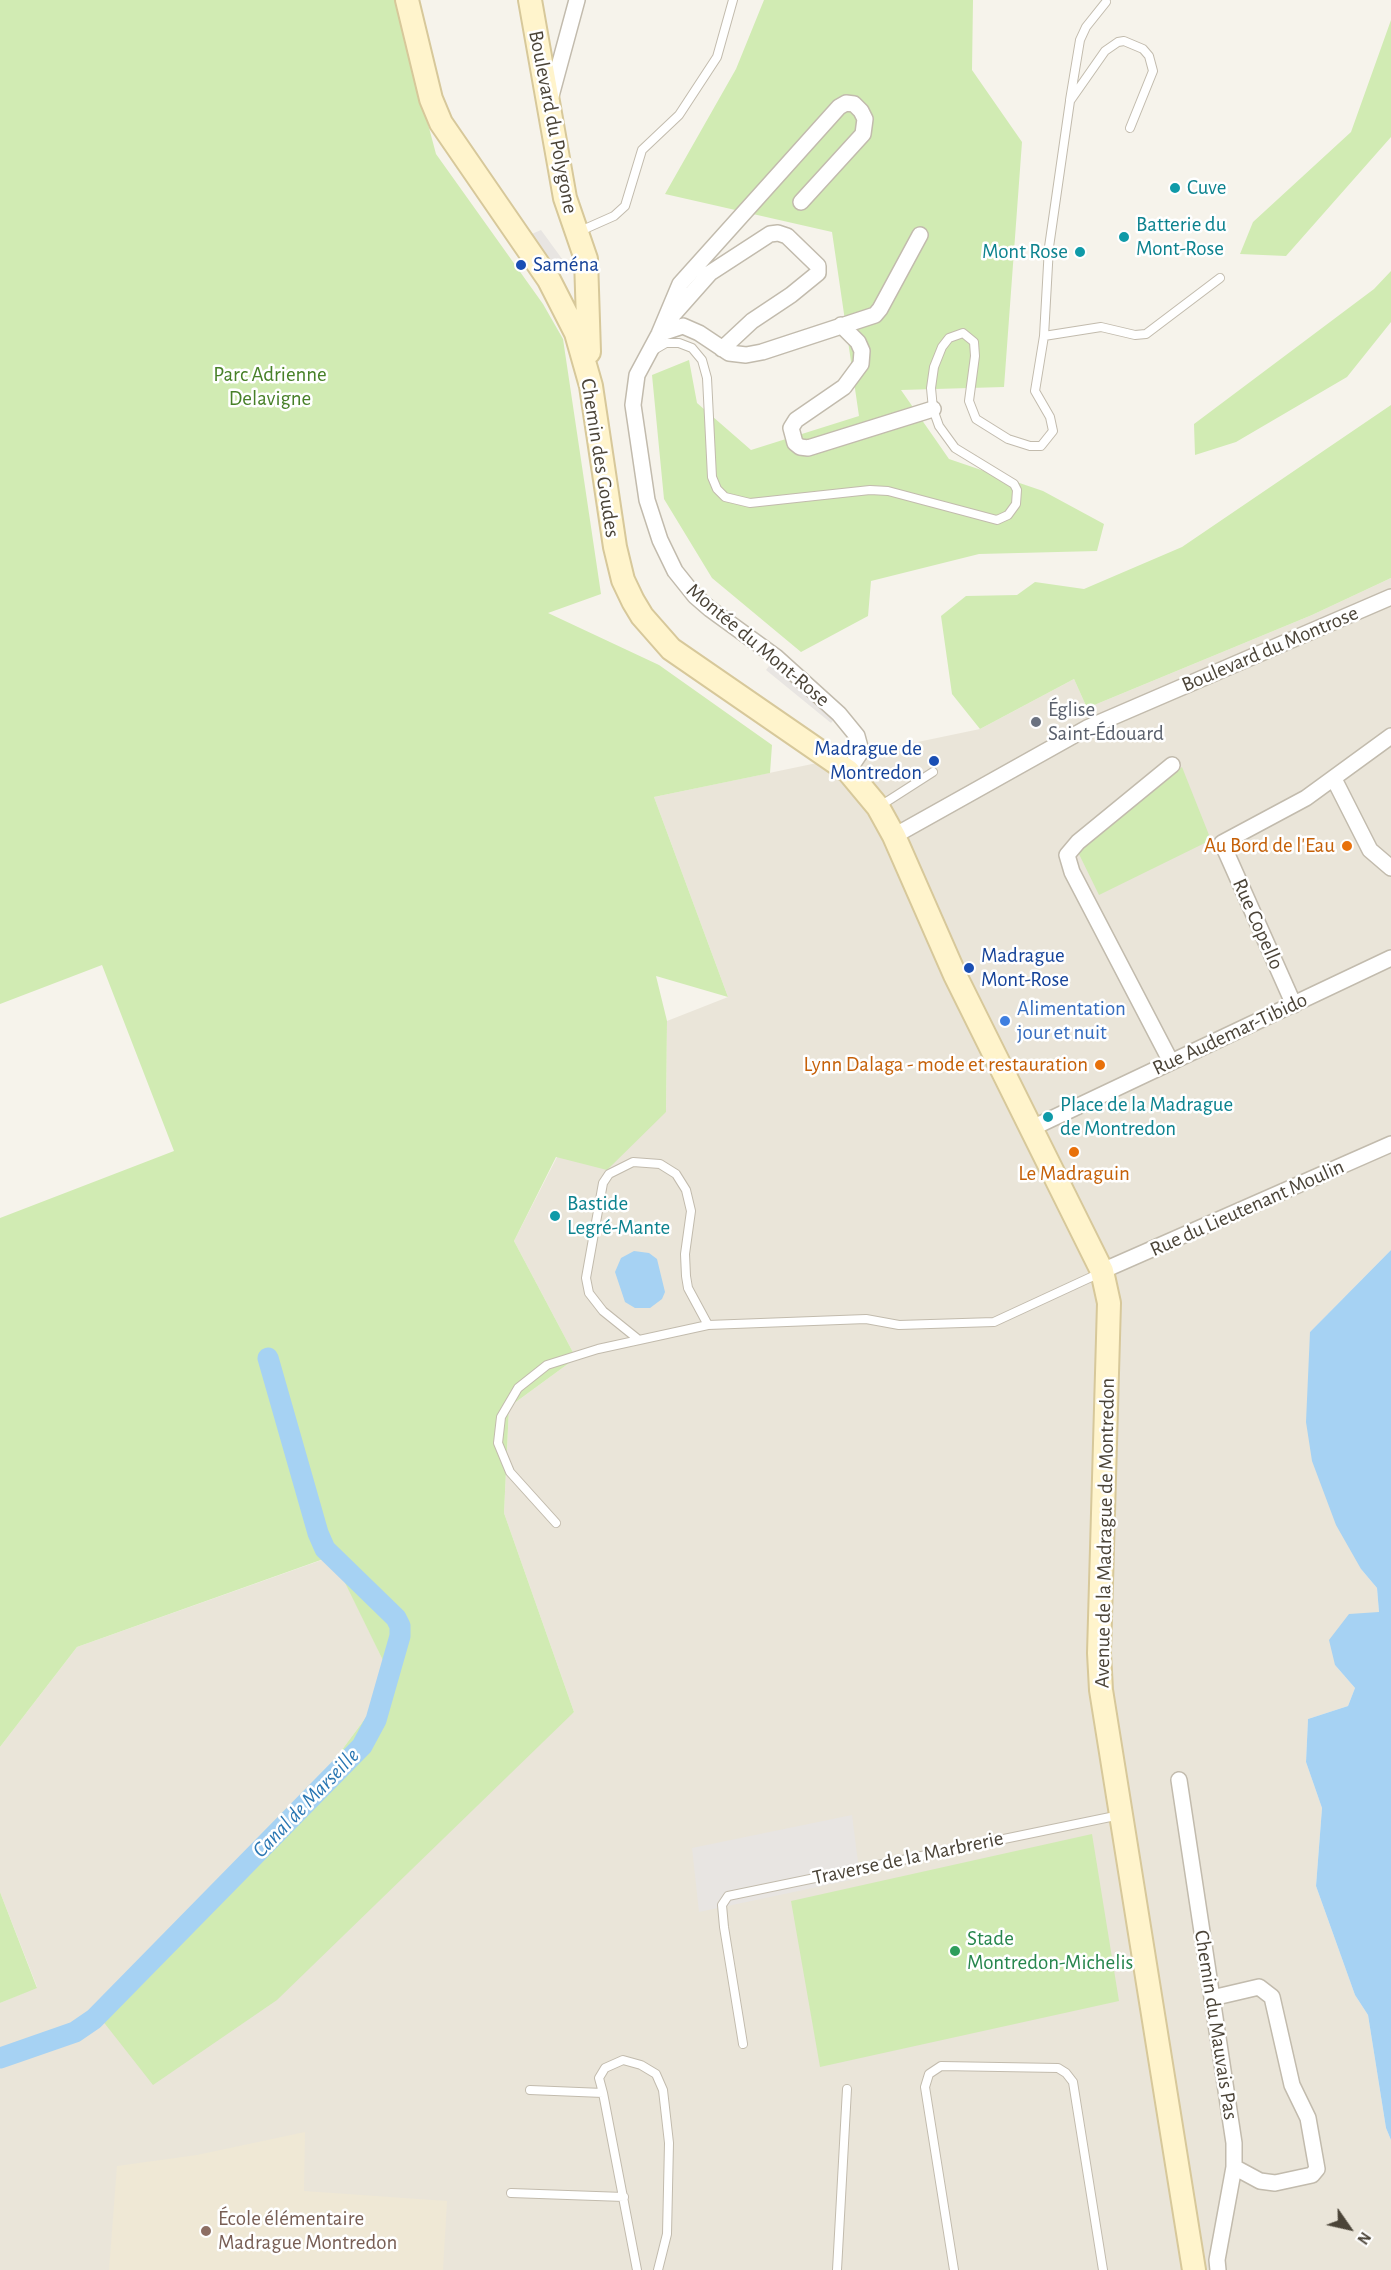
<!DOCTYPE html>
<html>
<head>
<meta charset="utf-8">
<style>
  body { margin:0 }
  #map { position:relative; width:1391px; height:2270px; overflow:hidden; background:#f6f3eb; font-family:"Alegreya Sans",sans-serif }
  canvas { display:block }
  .north { position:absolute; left:1319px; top:2198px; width:60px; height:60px; -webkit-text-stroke:4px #fff; paint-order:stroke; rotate:124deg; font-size:16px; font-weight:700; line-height:24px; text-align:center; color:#4b4438 }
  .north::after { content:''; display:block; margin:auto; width:21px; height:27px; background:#4b4438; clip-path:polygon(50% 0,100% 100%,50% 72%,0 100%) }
</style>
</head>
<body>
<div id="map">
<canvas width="1391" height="2270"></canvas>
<div class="north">N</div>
</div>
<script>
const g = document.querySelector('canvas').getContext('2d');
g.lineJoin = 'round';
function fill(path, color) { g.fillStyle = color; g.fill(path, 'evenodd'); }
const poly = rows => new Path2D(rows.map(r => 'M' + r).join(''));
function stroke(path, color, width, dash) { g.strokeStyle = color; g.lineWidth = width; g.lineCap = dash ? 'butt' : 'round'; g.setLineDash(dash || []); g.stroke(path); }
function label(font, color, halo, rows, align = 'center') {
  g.font = font + ' "Alegreya Sans",sans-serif'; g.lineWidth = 5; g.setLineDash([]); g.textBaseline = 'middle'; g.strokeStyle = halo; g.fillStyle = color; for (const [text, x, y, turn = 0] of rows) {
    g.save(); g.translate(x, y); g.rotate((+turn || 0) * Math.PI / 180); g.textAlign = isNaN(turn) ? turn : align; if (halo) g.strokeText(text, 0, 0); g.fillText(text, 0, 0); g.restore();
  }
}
const residential = poly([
  [1391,578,1391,1250,1310,1332,1361,1569,1377,1588,1379,1612,1335,1665,1355,1688,1348,1706,1308,1719,1306,1762,1322,1808,1316,1886,1355,1995,1368,2015,1386,2128,1391,2140,1391,2270,0,2270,0,2003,37,1987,0,1892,0,1747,77,1647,333,1556,393,1681,258,1863,102,2020,574,1712,504,1513,509,1407,576,1358,514,1241,557,1157,666,1112,667,1021,728,997,654,797,980,729,1074,679,1087,708,1312,615]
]);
const education = poly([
  [305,2132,304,2191,447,2201,443,2270,109,2270,117,2166,197,2155]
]);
const green = poly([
  [0,0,395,0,436,154,543,304,563,339,601,594,548,613,659,665,772,745,770,773,654,797,728,997,656,976,667,1021,666,1112,607,1170,556,1157,514,1241,576,1358,509,1407,504,1513,574,1712,277,2000,153,2085,102,2020,258,1863,393,1681,332,1556,77,1647,0,1747,0,1218,174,1151,102,965,0,1004],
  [764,0,973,0,972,70,1022,142,1004,387,901,390,949,459,1043,491,1104,524,1097,551,979,554,871,581,868,616,801,652,712,578,664,499,652,375,689,360,697,403,751,450,859,416,832,232,665,194,736,69],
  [1391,20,1391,137,1286,256,1240,254,1253,222,1351,132],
  [1391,271,1391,322,1347,377,1236,442,1195,455,1194,424,1374,289],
  [1391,405,1391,578,1312,615,1087,708,1074,679,980,729,952,694,941,616,966,596,1017,595,1035,582,1084,589,1182,547],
  [1182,767,1211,840,1099,895,1077,850],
  [1092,1834,1119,2001,820,2067,791,1901],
  [0,1892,37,1988,0,2003]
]);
const parking = poly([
  [541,230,568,267,546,276,527,236],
  [776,657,839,714,831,723,766,670],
  [852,1815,860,1878,699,1912,692,1848]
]);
const water = poly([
  [1391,1250,1391,2140,1386,2128,1368,2015,1355,1995,1316,1886,1322,1808,1306,1762,1308,1719,1348,1706,1355,1688,1335,1665,1329,1640,1349,1614,1379,1612,1377,1588,1361,1569,1336,1525,1312,1461,1306,1422,1310,1332],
  [634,1251,649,1253,657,1259,665,1292,662,1299,650,1308,635,1308,625,1302,615,1272,621,1258]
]);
const canal = poly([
  [0,2058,75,2032,94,2019,362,1746,376,1720,400,1636,400,1626,396,1618,325,1549,318,1533,268,1358]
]);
const lane = poly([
  [1070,100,1080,40,1086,27,1106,2],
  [578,232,614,216,625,206,642,150,679,115,717,57,733,0],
  [1044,336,1049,247,1070,101,1105,51,1118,42,1124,41,1143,49,1149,56,1153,71,1130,128],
  [654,350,666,343,679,343,692,348,702,360,707,378,712,477,717,489,725,497,750,503,870,490,888,491,997,520,1008,515,1016,504,1017,490,1014,484,955,448,939,426,933,409,931,388,934,367,942,347,949,338,963,333,974,342,975,356,969,401,976,419,1008,439,1030,446,1041,446,1053,431,1050,417,1035,391,1044,336,1101,327,1135,335,1146,334,1220,278],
  [880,806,933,772],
  [639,1340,603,1311,589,1293,586,1278,603,1183,609,1174,633,1162,660,1164,676,1174,686,1190,691,1211,685,1254,686,1276,688,1288,708,1325],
  [556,1523,510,1472,498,1443,501,1417,518,1388,547,1365,598,1349,708,1325,866,1319,899,1325,994,1322,1100,1273],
  [743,2044,724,1927,722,1905,728,1896,1120,1815],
  [530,2090,603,2093,637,2270],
  [603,2093,599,2078,605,2068,623,2060,641,2065,656,2074,663,2090,669,2143,667,2234,658,2270],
  [511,2193,624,2197],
  [837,2270,847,2089],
  [954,2270,925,2087,929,2074,941,2066,1058,2068,1066,2073,1073,2082,1103,2270]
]);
const street = poly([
  [551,96,577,0],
  [801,202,863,134,865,119,861,111,854,104,846,103,839,107,680,284,659,334,637,375,633,405,647,500,660,540,675,571,695,596,710,609,776,657,839,714,857,736,860,747,860,753,848,771],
  [671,317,710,273,770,234,778,233,787,236,818,266,818,273,791,295,752,321,722,349],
  [841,325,858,342,862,351,861,364,844,387,796,420,791,428,795,443,800,447,808,448,933,409],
  [659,334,683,326,699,333,729,353,746,355,762,352,875,315,880,309,920,235],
  [1334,779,1370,850,1391,868],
  [894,836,1087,728,1391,597],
  [1294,1005,1222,843,1306,798,1391,736],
  [1171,1062,1072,872,1067,855,1078,842,1172,765],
  [1030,1129,1391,958],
  [1102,1271,1391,1144],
  [1179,1780,1234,2143,1234,2167,1217,2260,1218,2270],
  [1212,1998,1259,1987,1272,1997,1292,2085,1308,2118,1317,2169,1312,2175,1275,2183,1260,2181,1234,2167]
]);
const secondary = poly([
  [407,0,431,99,441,123,549,280,576,333,591,386,615,547,623,580,633,601,642,616,671,649,848,771,878,807,894,836,955,975,1102,1271,1109,1303,1099,1653,1101,1690,1194,2270],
  [530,0,565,198,586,259,589,352]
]);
const markers = [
  [1175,188,6,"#0f9aa8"],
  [1124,237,6,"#0f9aa8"],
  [1080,252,6,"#0f9aa8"],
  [521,265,6,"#1a4fb4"],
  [1036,722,6,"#6b7280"],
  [934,761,6,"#1a4fb4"],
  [1347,846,6,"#e8710a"],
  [969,968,6,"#1a4fb4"],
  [1005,1021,6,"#3f7fe0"],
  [1100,1065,6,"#e8710a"],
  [1048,1117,6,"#0f9aa8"],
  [1074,1152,6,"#e8710a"],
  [555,1216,6,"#0f9aa8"],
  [955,1951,6,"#2e9e5b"],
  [206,2231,6,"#8d6e63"]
];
const streetNames = [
  ["Boulevard du Polygone",553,122,79],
  ["Chemin des Goudes",600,458,81],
  ["Montée du Mont-Rose",758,645,40],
  ["Boulevard du Montrose",1270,649,-23],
  ["Rue Copello",1258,924,66],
  ["Rue Audemar-Tibido",1230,1034,-25],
  ["Rue du Lieutenant Moulin",1247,1208,-24],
  ["Avenue de la Madrague de Montredon",1105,1533,-89],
  ["Traverse de la Marbrerie",908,1858,-12],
  ["Chemin du Mauvais Pas",1216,2025,81]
];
const cultureNames = [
  ["Cuve",1187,188],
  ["Batterie du",1136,225],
  ["Mont-Rose",1136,249],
  ["Mont Rose",1068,252,"right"],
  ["Place de la Madrague",1060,1105],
  ["de Montredon",1060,1129],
  ["Bastide",567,1204],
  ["Legré-Mante",567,1228]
];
const transitNames = [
  ["Saména",533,265],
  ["Madrague de",922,749,"right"],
  ["Montredon",922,773,"right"],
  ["Madrague",981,956],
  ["Mont-Rose",981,980]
];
const parkNames = [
  ["Parc Adrienne",270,375],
  ["Delavigne",270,399]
];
const worshipNames = [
  ["Église",1048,710],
  ["Saint-Édouard",1048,734]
];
const foodNames = [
  ["Au Bord de l'Eau",1335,846],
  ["Lynn Dalaga - mode et restauration",1088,1065],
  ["Le Madraguin",1074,1174,"center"]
];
const shopNames = [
  ["Alimentation",1017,1009],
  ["jour et nuit",1017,1033]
];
const leisureNames = [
  ["Stade",967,1939],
  ["Montredon-Michelis",967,1963]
];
const educationNames = [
  ["École élémentaire",218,2219],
  ["Madrague Montredon",218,2243]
];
const waterNames = [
  ["Canal de Marseille",306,1803,-46]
];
fill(residential, '#eae5d9');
fill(education, '#efe8d5');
fill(green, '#d1ebb3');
fill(parking, '#e8e5e2');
fill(water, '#a6d2f3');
stroke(canal, '#a6d2f3', 21);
stroke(lane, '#c2bbad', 10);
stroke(street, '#c2bbad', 18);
stroke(secondary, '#d7c89a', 26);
stroke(lane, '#fff', 8);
stroke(street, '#fff', 15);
stroke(secondary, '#fff4cc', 22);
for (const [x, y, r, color] of markers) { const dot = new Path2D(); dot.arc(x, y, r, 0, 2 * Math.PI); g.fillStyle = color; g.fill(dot); stroke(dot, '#fff', 2); }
label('21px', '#4b4438', '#fff', streetNames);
label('21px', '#0d838f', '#fff', cultureNames, 'left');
label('21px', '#164399', '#fff', transitNames, 'left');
label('21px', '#478028', '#fff', parkNames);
label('21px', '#5b616d', '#fff', worshipNames, 'left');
label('21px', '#c56008', '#fff', foodNames, 'right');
label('21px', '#366cbe', '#fff', shopNames, 'left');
label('21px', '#27864d', '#fff', leisureNames, 'left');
label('21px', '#785e54', '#fff', educationNames, 'left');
label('italic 22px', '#2b77b3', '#fff', waterNames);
</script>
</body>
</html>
